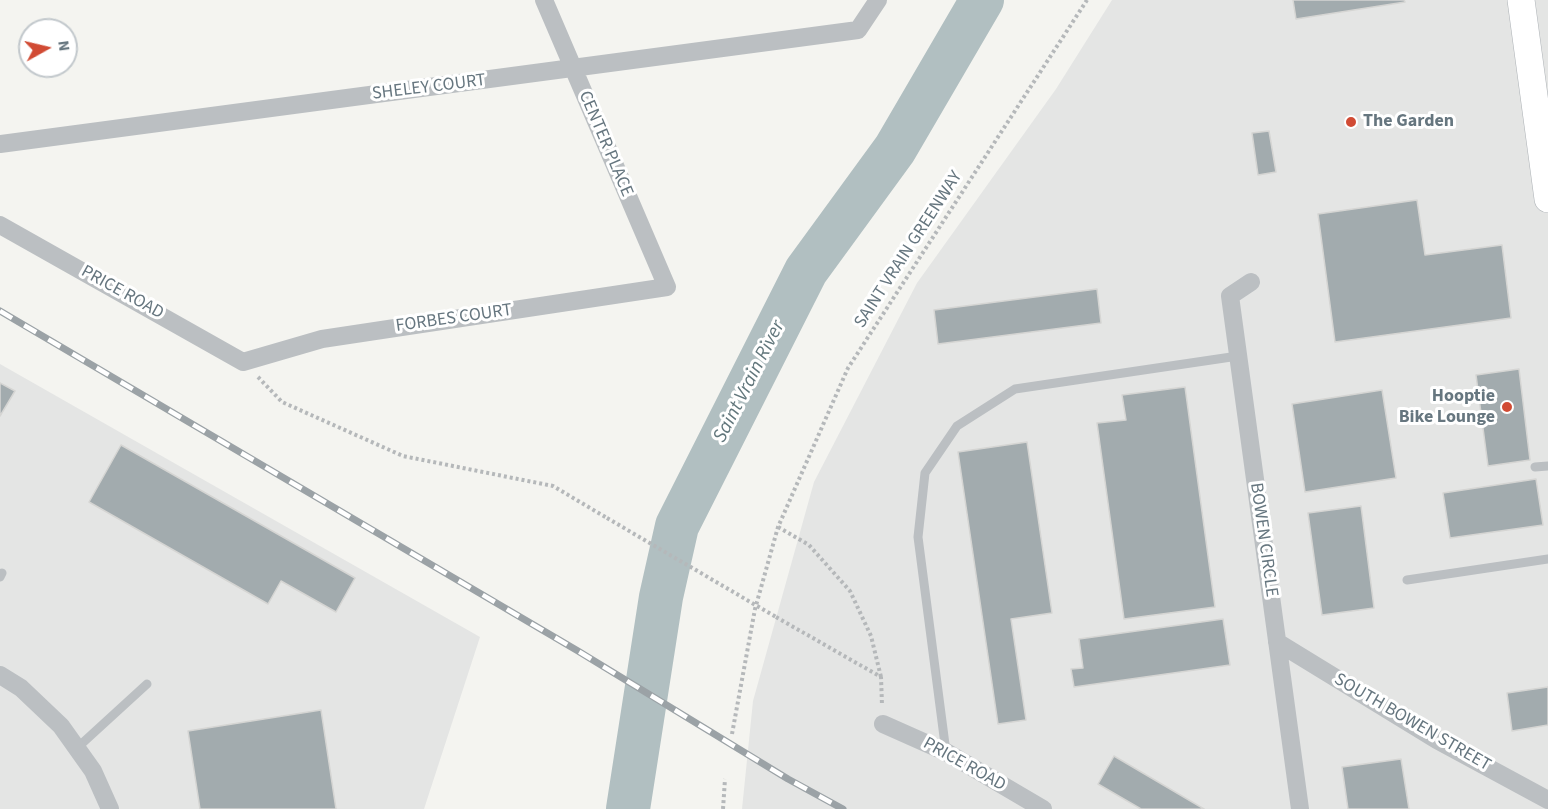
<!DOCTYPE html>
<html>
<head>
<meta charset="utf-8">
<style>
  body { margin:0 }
  #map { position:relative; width:1548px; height:809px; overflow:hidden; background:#f4f4f0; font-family:"Source Sans 3",sans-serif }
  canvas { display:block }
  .north { position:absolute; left:18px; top:18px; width:60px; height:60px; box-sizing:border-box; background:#fff; border:2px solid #c2c8cc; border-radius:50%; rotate:82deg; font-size:16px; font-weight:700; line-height:24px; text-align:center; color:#66767f }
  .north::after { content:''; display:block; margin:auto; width:21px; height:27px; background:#d14b34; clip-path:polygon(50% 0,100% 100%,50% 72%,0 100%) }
</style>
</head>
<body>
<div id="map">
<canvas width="1548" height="809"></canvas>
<div class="north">N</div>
</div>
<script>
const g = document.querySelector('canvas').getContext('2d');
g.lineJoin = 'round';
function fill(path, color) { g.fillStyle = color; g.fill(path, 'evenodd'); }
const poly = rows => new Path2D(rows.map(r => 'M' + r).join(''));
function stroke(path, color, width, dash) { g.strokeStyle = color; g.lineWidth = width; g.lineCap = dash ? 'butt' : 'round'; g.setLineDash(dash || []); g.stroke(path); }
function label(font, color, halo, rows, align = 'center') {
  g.font = font + ' "Source Sans 3",sans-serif'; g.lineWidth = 6; g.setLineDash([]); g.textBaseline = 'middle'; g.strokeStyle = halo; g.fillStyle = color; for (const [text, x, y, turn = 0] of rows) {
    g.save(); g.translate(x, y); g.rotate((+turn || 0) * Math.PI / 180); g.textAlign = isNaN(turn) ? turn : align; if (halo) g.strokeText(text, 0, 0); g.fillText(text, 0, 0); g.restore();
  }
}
const built = poly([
  [1112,0,1548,0,1548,809,742,809,753,701,814,482,917,283,1056,89],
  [0,364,480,637,424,809,0,809]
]);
const river = poly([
  [628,809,661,597,677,526,806,271,895,149,982,0]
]);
const building = poly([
  [1293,0,1404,0,1405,2,1296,19,1293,0],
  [1269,131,1276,172,1258,175,1252,133,1269,131],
  [1417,200,1425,255,1502,245,1511,318,1335,342,1318,214,1417,200],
  [1097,289,1101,323,938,344,934,310,1097,289],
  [1519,369,1530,460,1488,466,1476,375,1519,369],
  [0,383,15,391,0,416,0,383],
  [1185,387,1215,607,1124,619,1097,423,1126,420,1122,395,1185,387],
  [1382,390,1396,478,1305,492,1292,404,1382,390],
  [1027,442,1052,613,1011,619,1026,720,998,724,958,452,1027,442],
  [121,445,355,578,336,612,281,581,268,604,89,502,121,445],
  [1536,479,1543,525,1450,538,1443,493,1536,479],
  [1361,506,1374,608,1322,615,1308,513,1361,506],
  [1223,619,1230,665,1074,687,1071,669,1083,668,1079,639,1223,619],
  [1548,687,1548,725,1512,731,1507,693,1548,687],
  [321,710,336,809,200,809,188,731,321,710],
  [1114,756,1204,809,1141,809,1098,784,1114,756],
  [1401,759,1409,809,1348,809,1342,767,1401,759]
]);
const path = poly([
  [258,377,282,402,403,456,553,486,607,518],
  [778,527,809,545,850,591,871,636,881,677],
  [776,617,881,677,882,705],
  [732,734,755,609,778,527,848,368,1087,0],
  [723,809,725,779]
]);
const lane = poly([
  [1535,467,1548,466],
  [0,577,2,573],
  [1407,580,1548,559],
  [77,748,147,684],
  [946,752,918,537,925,473,957,426,1015,389,1238,356]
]);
const street = poly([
  [0,144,858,30,878,0],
  [0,225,243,362,322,339,667,287,544,0],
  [1251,282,1230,296,1300,809],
  [1277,642,1437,740,1548,800],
  [0,675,21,688,61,726,93,771,110,809],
  [883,724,946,752,1043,809]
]);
const secondary = poly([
  [1521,0,1548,199]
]);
const rail = poly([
  [0,311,578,651,788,779,843,809]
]);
const pathBridge = poly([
  [607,518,776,617]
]);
const markers = [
  [1351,122,6,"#d14b34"],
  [1507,407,6,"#d14b34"]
];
const streetNames = [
  ["SHELEY COURT",429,88,-7],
  ["CENTER PLACE",605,144,67],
  ["SAINT VRAIN GREENWAY",909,250,-57],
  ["PRICE ROAD",122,293,29],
  ["FORBES COURT",454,319,-8],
  ["BOWEN CIRCLE",1263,540,82],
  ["SOUTH BOWEN STREET",1412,723,30],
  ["PRICE ROAD",964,765,29]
];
const poiNames = [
  ["The Garden",1363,122],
  ["Hooptie",1495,397,"right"],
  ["Bike Lounge",1495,418,"right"]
];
const waterNames = [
  ["Saint Vrain River",750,382,-63]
];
fill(built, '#e4e5e4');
stroke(river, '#b1bfc1', 44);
fill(building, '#a2abae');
stroke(building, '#d5d5d3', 1.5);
stroke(secondary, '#aeb3b7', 28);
stroke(path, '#b5b8ba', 4, [3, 3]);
stroke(lane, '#bbbfc2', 9);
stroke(street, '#bbbfc2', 18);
stroke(secondary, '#fff', 27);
stroke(rail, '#9ba2a6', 7);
stroke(rail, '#fff', 4.5, [14]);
stroke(pathBridge, '#b5b8ba', 4, [3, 3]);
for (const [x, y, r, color] of markers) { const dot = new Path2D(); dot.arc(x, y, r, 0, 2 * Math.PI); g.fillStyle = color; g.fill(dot); stroke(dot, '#fff', 2); }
label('18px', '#66767f', '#fff', streetNames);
label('bold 18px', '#66767f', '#fff', poiNames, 'left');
label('italic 20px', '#62777c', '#fff', waterNames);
</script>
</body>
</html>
